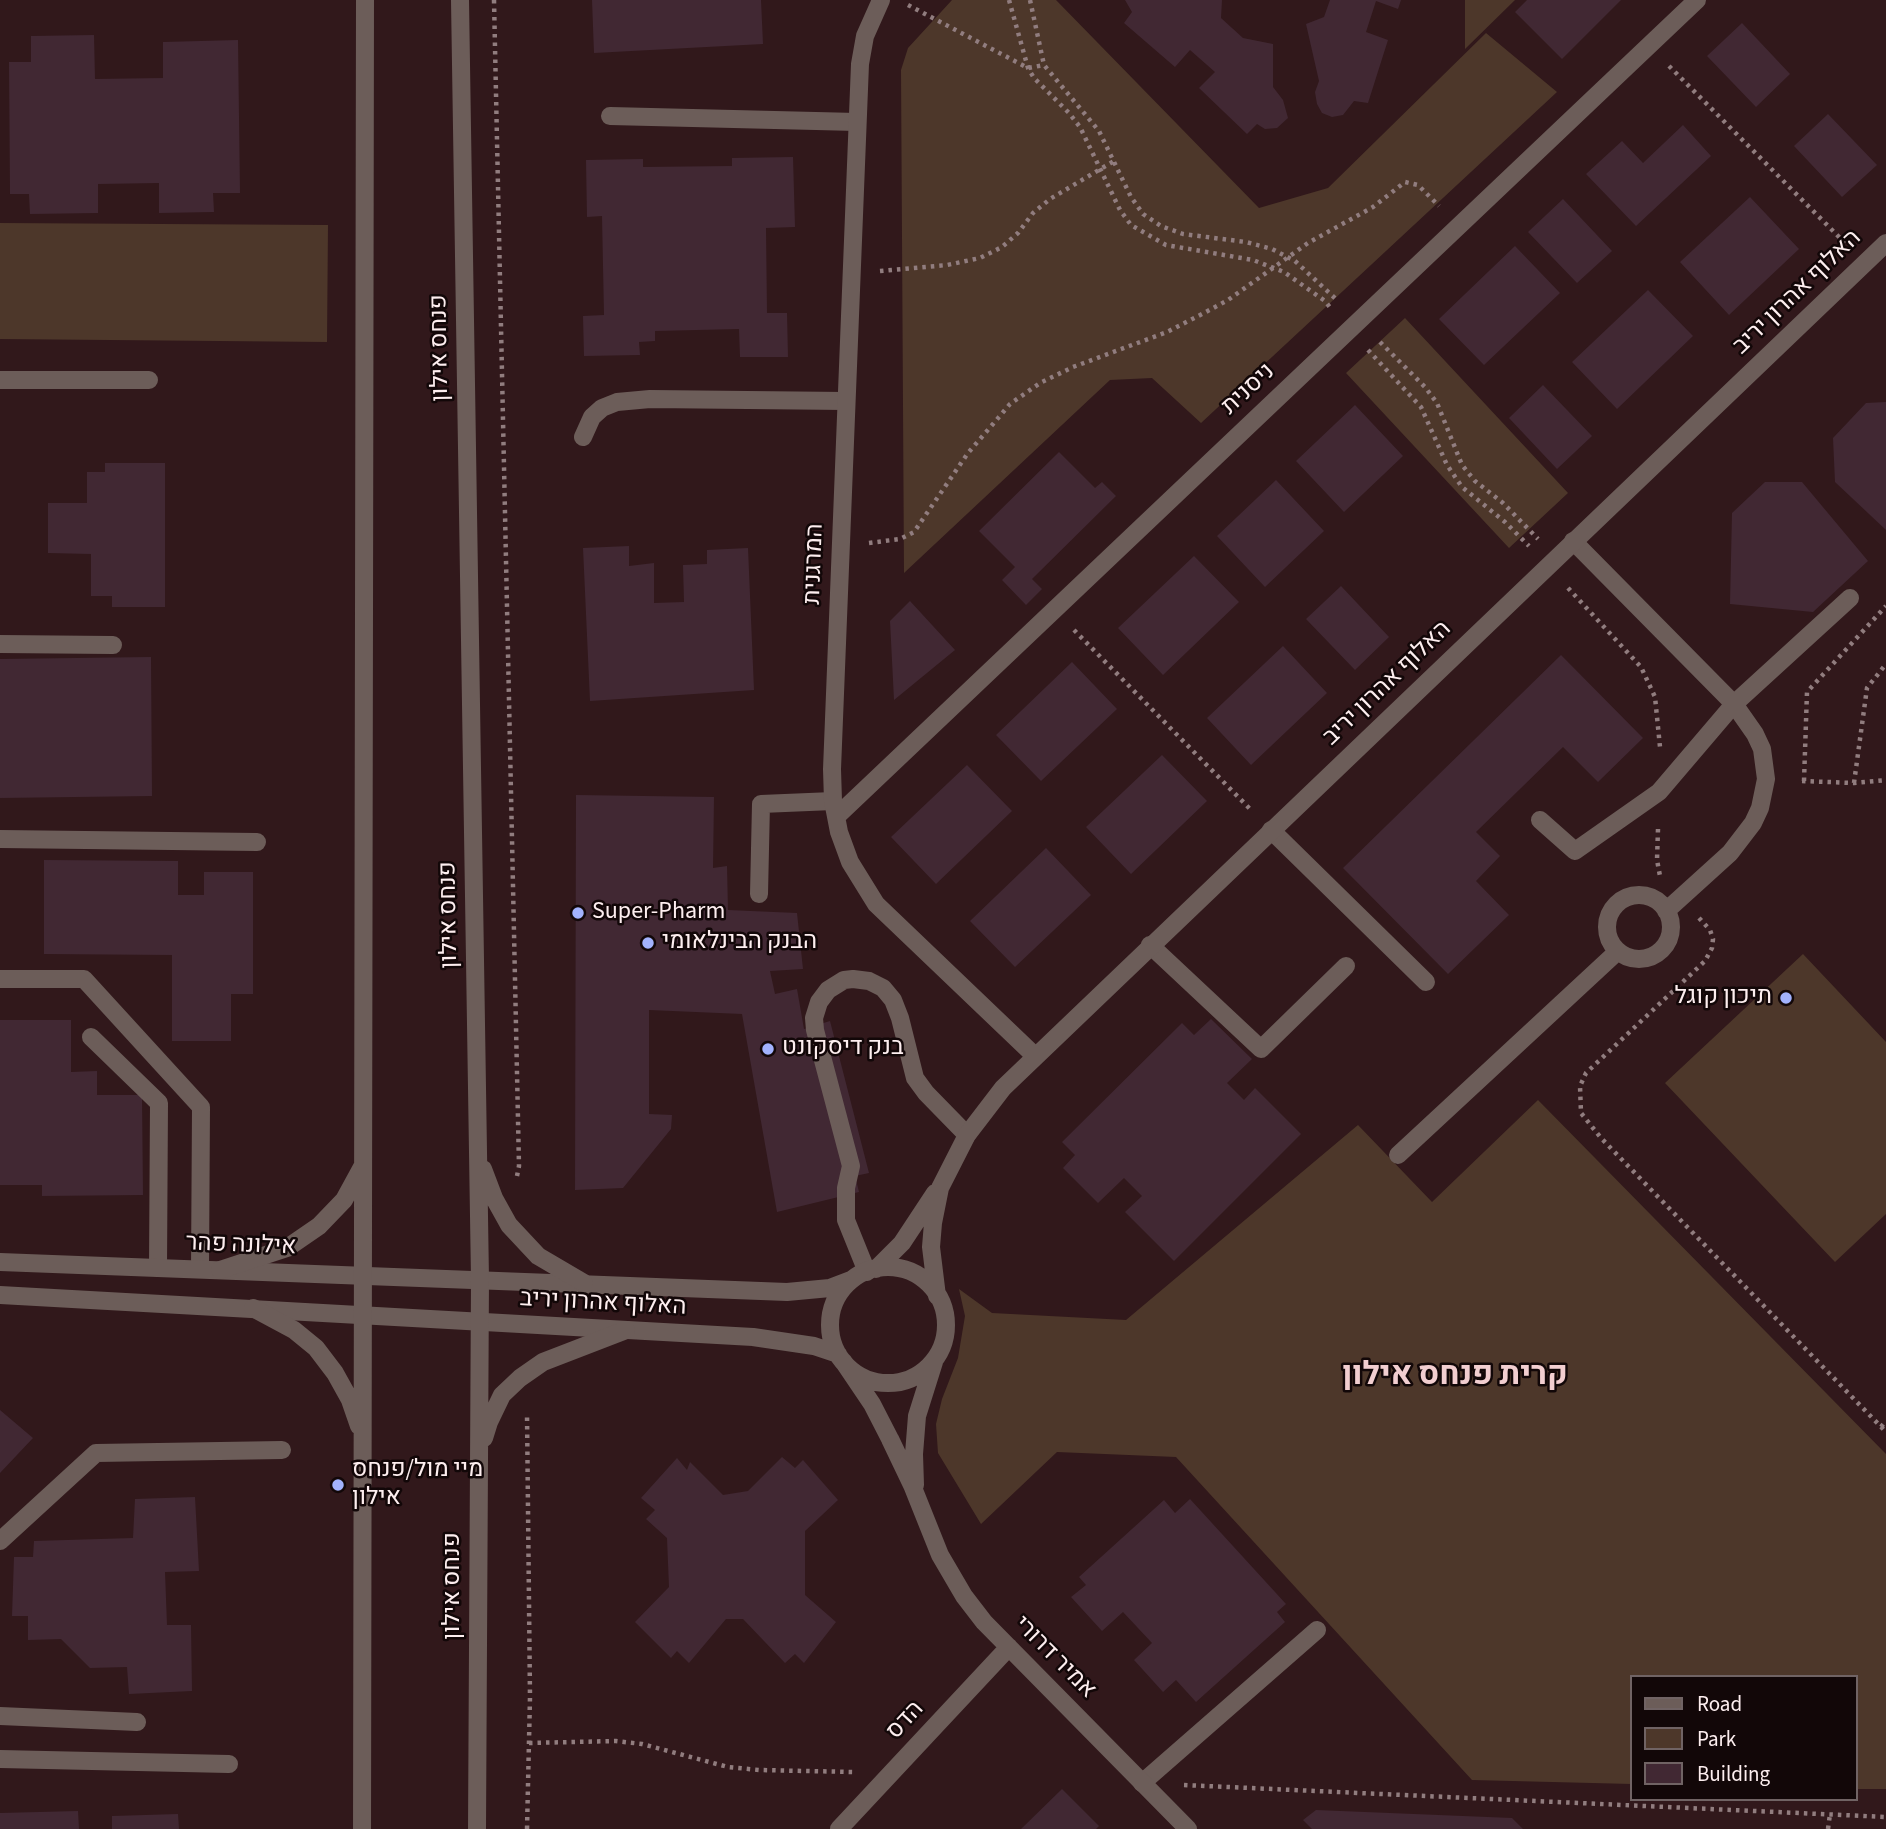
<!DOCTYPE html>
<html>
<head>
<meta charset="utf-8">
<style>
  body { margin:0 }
  #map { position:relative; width:1886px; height:1829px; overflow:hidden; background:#31181b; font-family:"Source Sans 3",sans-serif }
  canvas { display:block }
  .legend { position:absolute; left:1630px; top:1675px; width:228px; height:126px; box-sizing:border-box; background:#120708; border:2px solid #706364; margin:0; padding:9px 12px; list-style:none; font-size:21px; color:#fdeeef }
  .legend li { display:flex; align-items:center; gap:14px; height:35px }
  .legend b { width:35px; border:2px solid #706364 }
</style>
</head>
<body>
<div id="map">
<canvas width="1886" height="1829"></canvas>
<ul class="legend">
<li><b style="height:9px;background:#6c5d59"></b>Road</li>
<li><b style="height:19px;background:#4d372a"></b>Park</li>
<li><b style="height:19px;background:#412833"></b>Building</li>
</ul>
</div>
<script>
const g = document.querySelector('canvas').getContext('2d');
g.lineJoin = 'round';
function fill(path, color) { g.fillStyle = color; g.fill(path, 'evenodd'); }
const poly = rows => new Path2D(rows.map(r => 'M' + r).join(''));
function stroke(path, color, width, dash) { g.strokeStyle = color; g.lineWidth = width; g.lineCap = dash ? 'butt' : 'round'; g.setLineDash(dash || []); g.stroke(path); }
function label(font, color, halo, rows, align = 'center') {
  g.font = font + ' "Source Sans 3",Heebo,sans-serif'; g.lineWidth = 5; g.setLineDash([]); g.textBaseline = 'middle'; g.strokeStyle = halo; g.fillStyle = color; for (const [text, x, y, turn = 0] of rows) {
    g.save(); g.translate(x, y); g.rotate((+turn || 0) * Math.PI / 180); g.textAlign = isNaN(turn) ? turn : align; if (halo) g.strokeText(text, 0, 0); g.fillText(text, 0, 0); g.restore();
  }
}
const green = poly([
  [952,0,1056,0,1259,208,1328,188,1486,33,1557,92,1201,423,1152,378,1110,380,904,573,901,70,908,48],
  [1465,0,1515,0,1465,49],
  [0,223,328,225,327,342,0,339],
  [1405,318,1568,493,1509,548,1346,373],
  [1803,954,1886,1042,1886,1214,1835,1262,1665,1083],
  [1538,1100,1886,1454,1886,1789,1856,1789,1856,1677,1632,1677,1632,1784,1472,1780,1176,1457,1057,1452,981,1524,938,1453,936,1424,942,1399,958,1358,965,1316,959,1289,992,1313,1126,1320,1358,1125,1432,1202]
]);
const building = poly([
  [592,0,761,0,763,44,594,53],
  [1125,0,1222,0,1221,18,1243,38,1273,44,1273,87,1283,100,1288,118,1277,128,1265,129,1257,124,1247,134,1199,88,1215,72,1190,50,1175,67,1124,23,1132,12],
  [1330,0,1401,0,1398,9,1376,1,1366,32,1388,40,1368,103,1354,101,1343,115,1332,117,1322,113,1317,104,1315,92,1319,81,1306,24,1324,17],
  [1527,0,1621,0,1562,59,1515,12],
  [1742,23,1790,74,1756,107,1707,56],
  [94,35,95,79,163,78,163,42,238,40,240,193,213,193,214,212,159,213,159,183,98,184,98,213,30,214,29,194,10,194,9,62,31,62,31,36],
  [1828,114,1877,165,1842,197,1794,146],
  [1683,125,1711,156,1636,226,1586,174,1622,141,1643,163],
  [793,157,795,227,766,228,767,313,787,313,788,357,740,357,739,329,655,331,655,341,639,342,640,355,584,356,583,316,604,315,602,216,587,217,586,160,643,159,643,167,732,166,732,158],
  [1750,197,1799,249,1729,315,1680,262],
  [1563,199,1612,251,1577,283,1528,232],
  [1515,246,1560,293,1484,365,1439,319],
  [1648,290,1693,336,1617,409,1572,362],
  [1543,385,1592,436,1557,469,1509,418],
  [1886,402,1886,530,1835,482,1833,438,1866,403],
  [1355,405,1403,456,1344,512,1296,461],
  [1059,452,1095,488,1102,482,1116,496,1032,579,1042,589,1026,605,1002,580,1015,567,979,531],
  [105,463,165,463,165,607,112,607,112,596,91,596,91,554,48,553,48,503,87,503,87,472,105,472],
  [1276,480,1324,531,1265,587,1217,536],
  [1765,482,1802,482,1868,561,1813,612,1730,604,1732,513],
  [629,546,629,566,654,563,654,603,684,602,683,565,707,564,707,550,748,548,754,690,590,701,583,548],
  [1194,556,1239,602,1163,675,1118,628],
  [1341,586,1389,637,1355,670,1306,619],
  [910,601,955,650,894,700,890,621],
  [1283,646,1327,693,1251,765,1207,718],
  [1561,655,1643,738,1598,782,1563,747,1476,832,1500,856,1476,881,1509,915,1448,974,1343,868],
  [151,657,152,796,0,798,0,659],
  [1072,662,1117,709,1041,781,996,735],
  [1162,755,1207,801,1131,874,1086,827],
  [967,765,1012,811,936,884,891,837],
  [576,795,714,797,713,868,727,866,728,910,797,913,803,969,770,971,775,994,797,989,804,1029,830,1021,869,1173,855,1176,859,1192,777,1212,742,1014,649,1010,649,1114,672,1115,671,1129,623,1188,575,1190],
  [1046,848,1091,895,1015,967,970,921],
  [44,860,178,861,178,895,204,895,204,872,253,872,253,994,231,994,231,1041,172,1041,172,955,44,954],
  [1211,1019,1252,1059,1227,1083,1244,1100,1255,1088,1301,1134,1174,1261,1125,1212,1142,1196,1124,1178,1098,1203,1063,1168,1075,1155,1062,1142,1182,1023,1194,1035],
  [0,1020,71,1020,71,1072,97,1071,97,1095,142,1095,143,1195,42,1196,42,1185,0,1185],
  [0,1410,33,1438,0,1473],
  [782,1457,795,1468,803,1460,838,1500,805,1531,805,1595,836,1622,804,1663,795,1654,785,1663,743,1619,726,1619,689,1663,677,1651,671,1658,635,1622,669,1587,667,1538,646,1519,655,1510,641,1498,677,1458,687,1470,690,1462,723,1495,748,1491],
  [195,1497,199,1571,165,1572,167,1625,191,1625,192,1691,129,1694,127,1667,90,1668,61,1639,28,1640,28,1616,12,1616,14,1557,33,1557,34,1541,133,1538,135,1499],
  [1190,1499,1286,1604,1277,1612,1285,1622,1196,1702,1176,1680,1163,1692,1134,1660,1152,1643,1123,1612,1102,1631,1071,1597,1086,1585,1079,1577,1164,1500,1175,1513],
  [1062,1789,1099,1826,1096,1829,1021,1829],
  [1316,1810,1512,1818,1523,1829,1312,1829,1303,1820],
  [78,1811,79,1829,0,1829,0,1813],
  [178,1814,179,1829,112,1829,112,1816]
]);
const path = poly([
  [494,0,519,1166,517,1176],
  [1009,0,1028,68,1034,78,1069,113,1080,127,1120,210,1131,225,1166,245,1253,260,1284,272,1325,301,1332,310],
  [1030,0,1044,65,1099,131,1131,197,1143,214,1161,226,1183,234,1246,242,1272,249,1295,261,1338,301],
  [908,5,1028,68,1044,65],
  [1669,66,1845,243],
  [880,271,947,265,980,258,1002,247,1018,233,1033,213,1050,199,1114,161],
  [1380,342,1425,387,1437,403,1462,465,1475,481,1503,503,1538,539],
  [1368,350,1421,407,1447,465,1462,487,1505,522,1529,546],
  [869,543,900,539,914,532,968,453,993,424,1010,404,1040,383,1073,367,1167,332,1204,313,1228,300,1308,243,1373,207,1405,182,1418,185,1439,206],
  [1568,588,1641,667,1655,697,1660,747],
  [1074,630,1252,811],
  [1802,781,1854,783,1886,780],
  [1804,781,1807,692,1886,606],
  [1854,783,1867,688,1886,664],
  [1658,829,1657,860,1660,876],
  [1699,918,1710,930,1713,939,1712,948,1705,961,1586,1073,1580,1086,1581,1113,1601,1138,1886,1432],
  [1881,1427,1886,1421],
  [529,1743,616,1741,642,1744,728,1767,759,1770,853,1772],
  [1184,1785,1886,1817],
  [527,1829,530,1697,527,1414],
  [1828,1829,1830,1814]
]);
const service = poly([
  [610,116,857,122],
  [0,380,149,380],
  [583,437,592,417,602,408,617,402,650,399,846,401],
  [1573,541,1734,704,1755,734,1762,749,1766,779,1760,808,1753,823,1730,853,1666,911],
  [0,644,113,645],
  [1540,820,1575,851,1659,792,1734,704,1850,598],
  [1271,830,1426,982],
  [0,839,257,842],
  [759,894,761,804,833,801],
  '1607 927a32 32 0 1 1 64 0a32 32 0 1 1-64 0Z',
  [1150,945,1261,1049,1346,966],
  [0,979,84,979,201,1107,200,1269],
  [91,1037,159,1103,158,1268],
  [1398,1155,1618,951],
  [867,1272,846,1220,846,1188,851,1166,815,1030,814,1018,819,1002,828,990,844,980,853,979,869,981,883,988,893,1000,900,1018,915,1078,926,1093,967,1135],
  [0,1541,96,1453,282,1450],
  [0,1716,137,1722],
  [0,1759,229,1764],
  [1142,1783,1317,1630]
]);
const minor = poly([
  [881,0,865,36,860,64,832,769,833,801,839,832,850,862,876,904,1035,1056],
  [836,817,1697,0],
  [0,1262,787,1292,830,1288,851,1280],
  '830 1325a58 58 0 1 1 116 0a58 58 0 1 1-116 0Z',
  [876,1269,902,1243,935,1193],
  [0,1295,753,1337,814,1346,838,1354],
  [937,1296,931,1247,933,1223,940,1188,967,1135,1003,1088,1886,243],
  [843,1361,872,1404,890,1439,912,1485,940,1555,964,1596,984,1622,1188,1829],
  [915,1485,914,1454,917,1416,934,1362],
  [839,1829,1009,1647]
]);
const tertiary = poly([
  [460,0,480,1279,477,1829],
  [483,1169,494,1198,509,1225,538,1256,584,1283],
  [220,1270,287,1248,319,1226,344,1200,362,1167],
  [253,1308,294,1330,316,1348,335,1373,350,1400,359,1426],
  [484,1438,489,1422,502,1395,520,1378,543,1362,626,1330],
  [362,1829,365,0]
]);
const markers = [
  [578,913,7,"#a2b2fd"],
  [648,943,7,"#a2b2fd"],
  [1786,998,7,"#a2b2fd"],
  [768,1049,7,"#a2b2fd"],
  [338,1485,7,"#a2b2fd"]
];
const streetNames = [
  ["האלוף אהרון יריב",1798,293,-44],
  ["פנחס אילון",441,348,-91],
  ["ניסנית",1249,390,-43],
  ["המרגנית",815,564,-88],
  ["האלוף אהרון יריב",1388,684,-44],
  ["פנחס אילון",450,915,-91],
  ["אילונה פהר",241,1246,2],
  ["האלוף אהרון יריב",603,1304,3],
  ["פנחס אילון",454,1586,-90],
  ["אמיר דרורי",1054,1658,45],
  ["הדס",906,1721,-47]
];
const poiNames = [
  ["Super-Pharm",592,913],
  ["הבנק הבינלאומי",662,943],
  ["תיכון קוגל",1772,998,"right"],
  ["בנק דיסקונט",782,1049],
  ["מיי מול/פנחס",352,1471],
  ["אילון",352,1499]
];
const districtNames = [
  ["קרית פנחס אילון",1455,1377]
];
fill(green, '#4d372a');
fill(building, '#412833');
stroke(path, '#917d7f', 4.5, [3.5, 5]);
stroke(service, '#6c5d59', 18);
stroke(minor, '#6c5d59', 18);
stroke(tertiary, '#6c5d59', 18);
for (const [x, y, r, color] of markers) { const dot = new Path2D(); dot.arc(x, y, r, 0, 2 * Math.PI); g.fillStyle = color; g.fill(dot); stroke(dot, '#120708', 2.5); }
label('24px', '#fdeeef', '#120708', streetNames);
label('24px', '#fdeeef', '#120708', poiNames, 'left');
label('bold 32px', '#f2ced0', '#120708', districtNames);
</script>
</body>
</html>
